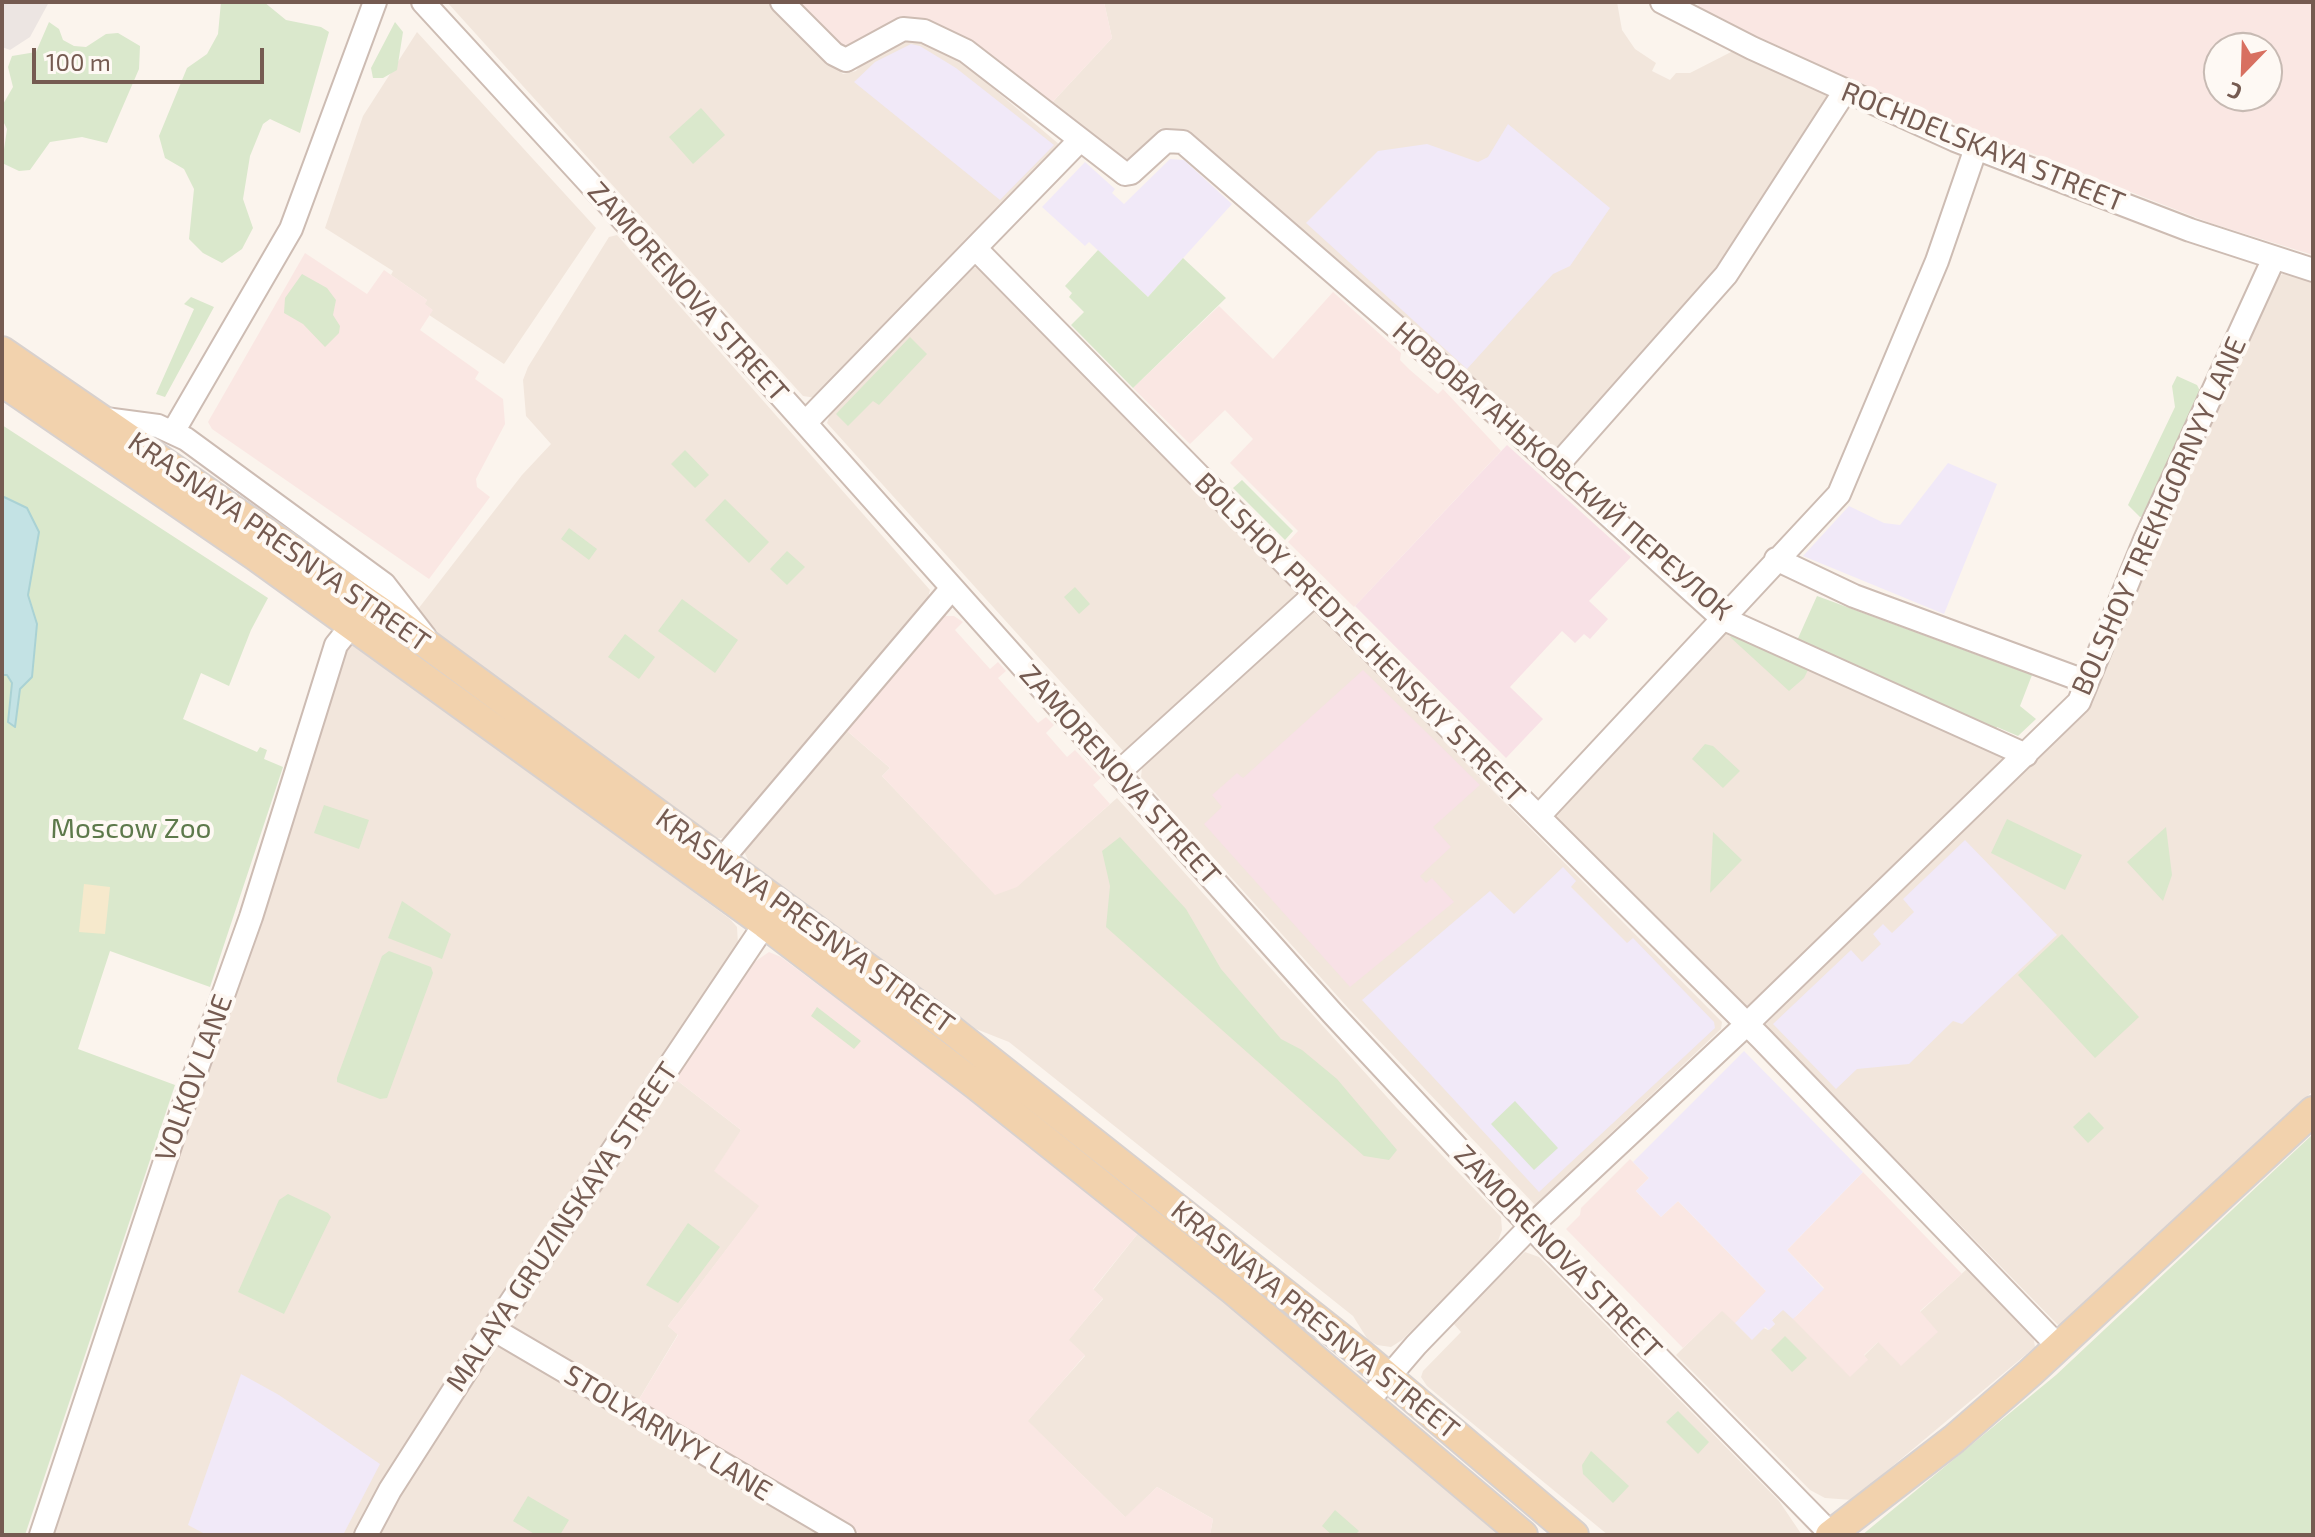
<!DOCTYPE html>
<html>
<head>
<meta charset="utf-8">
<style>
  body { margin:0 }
  #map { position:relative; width:2315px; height:1537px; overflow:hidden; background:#fbf4ed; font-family:"Exo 2",sans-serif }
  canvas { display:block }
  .frame { position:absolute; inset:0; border:4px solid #755b51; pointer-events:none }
  .north { position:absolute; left:2203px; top:32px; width:80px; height:80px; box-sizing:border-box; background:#fef9f4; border:2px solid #c7bab3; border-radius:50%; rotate:203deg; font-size:22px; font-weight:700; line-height:32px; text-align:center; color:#755b51 }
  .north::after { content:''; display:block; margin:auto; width:28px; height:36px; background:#d87060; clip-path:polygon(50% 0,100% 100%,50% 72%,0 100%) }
  .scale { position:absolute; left:32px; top:48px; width:232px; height:36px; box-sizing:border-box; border:4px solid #755b51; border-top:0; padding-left:10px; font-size:24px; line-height:28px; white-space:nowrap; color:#755b51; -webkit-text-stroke:6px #fef9f4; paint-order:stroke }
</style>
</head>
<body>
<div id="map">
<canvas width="2315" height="1537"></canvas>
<div class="frame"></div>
<div class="north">С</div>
<div class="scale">100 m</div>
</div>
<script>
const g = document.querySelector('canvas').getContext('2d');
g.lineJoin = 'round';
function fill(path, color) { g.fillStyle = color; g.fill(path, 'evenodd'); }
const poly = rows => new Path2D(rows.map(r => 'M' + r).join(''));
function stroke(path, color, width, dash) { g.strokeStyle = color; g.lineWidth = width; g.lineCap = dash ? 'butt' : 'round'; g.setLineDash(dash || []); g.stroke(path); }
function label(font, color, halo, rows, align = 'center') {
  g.font = font + ' "Exo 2",sans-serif'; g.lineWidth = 8; g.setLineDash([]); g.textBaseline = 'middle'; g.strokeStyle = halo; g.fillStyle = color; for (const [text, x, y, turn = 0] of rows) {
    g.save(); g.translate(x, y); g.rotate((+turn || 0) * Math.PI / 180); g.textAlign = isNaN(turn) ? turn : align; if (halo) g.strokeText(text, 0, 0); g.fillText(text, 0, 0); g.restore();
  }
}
const residential = poly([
  [447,2,769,2,843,74,856,71,865,59,910,37,921,38,961,61,1060,145,816,398,803,396],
  [1104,2,1617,2,1622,30,1635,49,1656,63,1652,71,1670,80,1676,73,1690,73,1733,51,1825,94,1828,100,1734,253,1557,454,1194,138,1173,129,1161,128,1129,162,1116,158,1048,107,1112,38],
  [417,32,596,228,504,364,429,315,432,310,424,304,427,300,391,275,393,271,325,228,363,116],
  [617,235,930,590,928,598,731,832,722,838,712,838,418,621,415,613,522,475,551,444,526,416,523,380,528,367,609,237],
  [978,267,1299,593,1124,752,827,423,831,411,971,268],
  [2284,273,2313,283,2313,1091,2064,1323,2058,1325,1788,1049,1781,1048,1764,1026,2093,703,2112,632,2274,280],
  [1315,611,1722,1022,1721,1029,1535,1205,1349,1009,1141,777,1142,768],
  [1727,629,2009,759,1745,1008,1555,818],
  [343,642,356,643,730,919,737,927,738,944,494,1305,392,1465,355,1535,51,1535],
  [846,730,890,768,882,776,995,894,1017,886,1117,798,1396,1107,1501,1217,1502,1230,1495,1249,1402,1340,1391,1347,1377,1345,1368,1340,1353,1316,1009,1042,976,1029,749,862,742,847],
  [674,1078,741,1130,738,1137,760,1206,668,1326,678,1334,635,1406,511,1329,509,1324],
  [1139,1232,1385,1436,1501,1535,1210,1535,1213,1519,1157,1487,1126,1518,1027,1421,1085,1356,1068,1340,1103,1299,1093,1290],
  [1525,1252,1539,1257,1779,1501,1802,1535,1608,1535,1427,1386,1421,1377,1423,1371,1461,1332,1452,1322],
  [1968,1268,2033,1335,2035,1347,1852,1500,1825,1498,1810,1490,1676,1355,1722,1310,1768,1330,1775,1324,1771,1321,1783,1309,1868,1360,1864,1356,1878,1342,1920,1312],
  [496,1346,507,1349,827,1535,378,1535,396,1500]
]);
const commercial = poly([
  [797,2,1104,2,1112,38,1048,107,953,36,912,18,881,31,848,51],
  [1700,2,2313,2,2313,255,2210,223,1852,83,1720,19,1697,7],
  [2219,48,2267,48,2267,96,2219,96],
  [305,253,367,294,384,270,427,300,425,304,433,310,420,330,479,372,475,379,503,399,505,424,476,479,477,487,490,497,429,579,212,429,208,422],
  [1333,292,1401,353,1400,360,1410,370,1438,394,1443,389,1501,451,1354,607,1288,542,1298,531,1230,463,1253,439,1225,410,1190,444,1133,388,1219,306,1273,359],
  [945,616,954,616,963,622,955,630,990,669,998,662,1006,671,998,678,1038,723,1046,717,1054,725,1046,733,1067,757,1075,750,1101,778,1093,785,1110,804,1017,887,995,895,882,776,890,768,846,730],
  [769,952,781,957,957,1089,1139,1232,1093,1289,1103,1298,1069,1340,1085,1355,1028,1421,1125,1517,1157,1487,1213,1519,1210,1535,862,1535,635,1406,678,1335,668,1326,759,1206,714,1171,741,1130,674,1078,753,963],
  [1630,1159,1649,1178,1636,1191,1661,1217,1678,1201,1767,1292,1735,1323,1722,1311,1683,1348,1566,1229,1580,1215,1581,1208],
  [1863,1172,1962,1274,1920,1311,1938,1332,1901,1366,1878,1342,1864,1355,1868,1360,1850,1377,1793,1319,1824,1288,1787,1250]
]);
const industrial = poly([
  [2,2,49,2,30,37,10,50,2,47]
]);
const education = poly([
  [911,44,920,46,956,68,1054,145,1000,200,854,82,875,62],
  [1508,124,1610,208,1570,266,1553,274,1467,369,1306,223,1378,151,1427,144,1478,162,1488,157],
  [1170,159,1184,160,1232,204,1148,297,1089,242,1085,246,1042,207,1085,162,1115,189,1112,193,1124,204],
  [1948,463,1997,484,1944,614,1803,556,1849,506,1884,523,1900,525],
  [1965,840,2057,935,1962,1024,1953,1021,1909,1064,1857,1069,1836,1089,1773,1024,1851,950,1862,962,1881,944,1873,934,1883,924,1892,933,1914,912,1903,899],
  [1563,867,1576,881,1571,887,1627,943,1633,938,1714,1022,1715,1028,1539,1192,1362,1000,1490,891,1514,914],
  [1744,1051,1863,1172,1787,1250,1824,1289,1793,1319,1783,1310,1772,1320,1775,1324,1769,1330,1765,1327,1752,1340,1735,1323,1766,1291,1678,1201,1661,1217,1636,1191,1649,1178,1633,1162],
  [241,1374,279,1395,380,1464,343,1535,207,1535,188,1525]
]);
const medical = poly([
  [1507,445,1631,557,1589,601,1608,619,1590,639,1584,634,1575,643,1562,631,1510,687,1543,719,1506,758,1355,606],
  [1363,670,1480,785,1433,827,1451,847,1420,876,1426,883,1432,878,1454,902,1350,987,1204,824,1222,807,1212,795,1237,773,1243,778]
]);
const green = poly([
  [221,2,264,2,286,20,321,27,329,32,300,133,270,119,263,124,250,156,243,199,253,228,242,249,222,263,203,253,189,239,194,189,184,169,165,158,159,136,187,68,207,54,218,34],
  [49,22,59,29,63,40,74,46,86,47,106,34,118,33,140,46,139,69,107,143,82,137,50,142,30,170,19,171,2,163,7,129,2,119,2,106,13,87,8,67,12,56,36,52],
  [395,22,403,32,397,70,383,78,373,78,371,68],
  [701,108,725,135,693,164,669,137],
  [1098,250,1148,297,1183,258,1226,298,1133,388,1071,325,1084,312,1069,297,1072,293,1065,286],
  [302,274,327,288,336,300,333,315,340,326,339,333,325,347,303,324,284,313,285,298],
  [191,297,214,307,165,397,156,394,194,309,184,304],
  [910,337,927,354,879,405,873,401,848,426,836,414],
  [2177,376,2197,385,2201,393,2145,516,2140,517,2128,505,2175,407,2172,386],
  [2,425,268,598,251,630,229,686,201,673,183,719,257,752,260,747,267,750,264,759,283,767,210,987,110,951,78,1049,175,1085,25,1535,2,1535],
  [685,450,709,475,695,488,671,464],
  [1242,480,1293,531,1285,540,1233,488],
  [725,499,769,542,749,563,705,520],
  [569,528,597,549,589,560,561,539],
  [787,551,805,567,787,585,770,569],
  [1075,587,1090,604,1079,614,1064,597],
  [1817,596,2032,675,2020,706,2036,719,2018,736,1997,727,1994,732,1795,645],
  [682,599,738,640,715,673,658,631],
  [625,634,655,657,639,679,608,657],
  [1732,635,1808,670,1804,678,1789,691,1730,637],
  [1705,744,1713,746,1740,771,1723,788,1692,759],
  [324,805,369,820,359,849,314,833],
  [2007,819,2082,855,2065,890,1991,853],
  [2166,827,2172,875,2163,901,2127,862],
  [1713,832,1742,860,1710,893],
  [1120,837,1186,909,1221,969,1281,1039,1302,1050,1337,1079,1397,1150,1389,1160,1364,1156,1106,927,1110,886,1102,851],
  [402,901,451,934,442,959,388,938],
  [2062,934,2139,1017,2095,1058,2018,975],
  [389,951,431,967,433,973,387,1098,380,1099,337,1082,337,1078,382,956],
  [817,1007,861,1041,854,1049,811,1016],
  [1515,1101,1558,1148,1534,1170,1491,1124],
  [2089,1112,2104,1128,2088,1143,2073,1127],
  [2313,1134,2313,1535,1862,1535,2056,1375],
  [288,1194,328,1213,331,1217,284,1314,238,1292,279,1200],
  [688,1223,720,1247,678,1303,646,1285],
  [1785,1336,1807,1358,1792,1372,1771,1350],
  [1678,1411,1709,1442,1698,1454,1666,1422],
  [1591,1451,1629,1486,1613,1503,1583,1474,1582,1465],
  [528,1496,569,1520,560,1535,536,1535,513,1521],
  [1335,1510,1359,1531,1355,1535,1332,1535,1322,1526]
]);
const sand = poly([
  [84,884,110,887,105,934,79,932]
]);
const water = poly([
  [2,496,27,508,39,532,28,595,37,624,32,677,20,689,15,727,8,722,12,683,7,675,2,675,2,496]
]);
const minor = poly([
  [423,2,638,236,1333,1014,1548,1245,1831,1534],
  [782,2,834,54,846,60,903,29,924,31,966,51,1125,174,1131,173,1166,141,1183,142,1499,416,1722,618,2026,755],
  [1662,2,1752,48,1955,140,2190,230,2313,270],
  [976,249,1329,608,1761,1038,2059,1347],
  [105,419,158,426,186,439,384,584,425,637],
  [805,423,1080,140],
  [173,432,291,229,375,2],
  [1556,467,1726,275,1845,91],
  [1776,559,1854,596,2087,682],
  [1118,773,1315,594],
  [1539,816,1839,494,1937,261,1976,148],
  [712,871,952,588],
  [493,1329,844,1535],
  [1368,1401,1416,1345,1531,1226,1746,1025,2079,702,2145,540,2274,258],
  [41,1535,181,1113,251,917,336,645,352,625,366,622],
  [366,1535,390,1490,493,1329,773,912]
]);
const major = poly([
  [2,351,402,626,949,1028,1361,1354,1574,1535],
  [2,382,254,555,765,924,976,1085,1233,1290,1523,1535],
  [1830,1535,1954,1439,2030,1373,2313,1111]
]);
const streetNames = [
  ["ROCHDELSKAYA STREET",1983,147,22],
  ["ZAMORENOVA STREET",688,292,48],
  ["НОВОВАГАНЬКОВСКИЙ ПЕРЕУЛОК",1562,471,41],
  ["BOLSHOY TREKHGORNYY LANE",2159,516,-66],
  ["KRASNAYA PRESNYA STREET",279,542,35],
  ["BOLSHOY PREDTECHENSKIY STREET",1360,638,45],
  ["ZAMORENOVA STREET",1120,775,48],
  ["KRASNAYA PRESNYA STREET",805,921,36],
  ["VOLKOV LANE",194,1078,-70],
  ["MALAYA GRUZINSKAYA STREET",562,1227,-56],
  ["ZAMORENOVA STREET",1558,1252,46],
  ["KRASNAYA PRESNYA STREET",1315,1320,39],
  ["STOLYARNYY LANE",668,1433,31]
];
const parkNames = [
  ["Moscow Zoo",131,829]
];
fill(residential, '#f2e6dc');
fill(commercial, '#fae7e3');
fill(industrial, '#ece5e2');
fill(education, '#f1e9f8');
fill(medical, '#f8e1e6');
fill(green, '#dae8cc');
fill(sand, '#f6e9cc');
fill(water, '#c3e2e4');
stroke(water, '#aad2d4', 2);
stroke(minor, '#cdbcb3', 26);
stroke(major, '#d8d1ce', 32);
stroke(minor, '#fff', 22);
stroke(major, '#f2d2ad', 28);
label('28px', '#755b51', '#fef9f4', streetNames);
label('28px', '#5d794b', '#fef9f4', parkNames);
</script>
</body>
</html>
